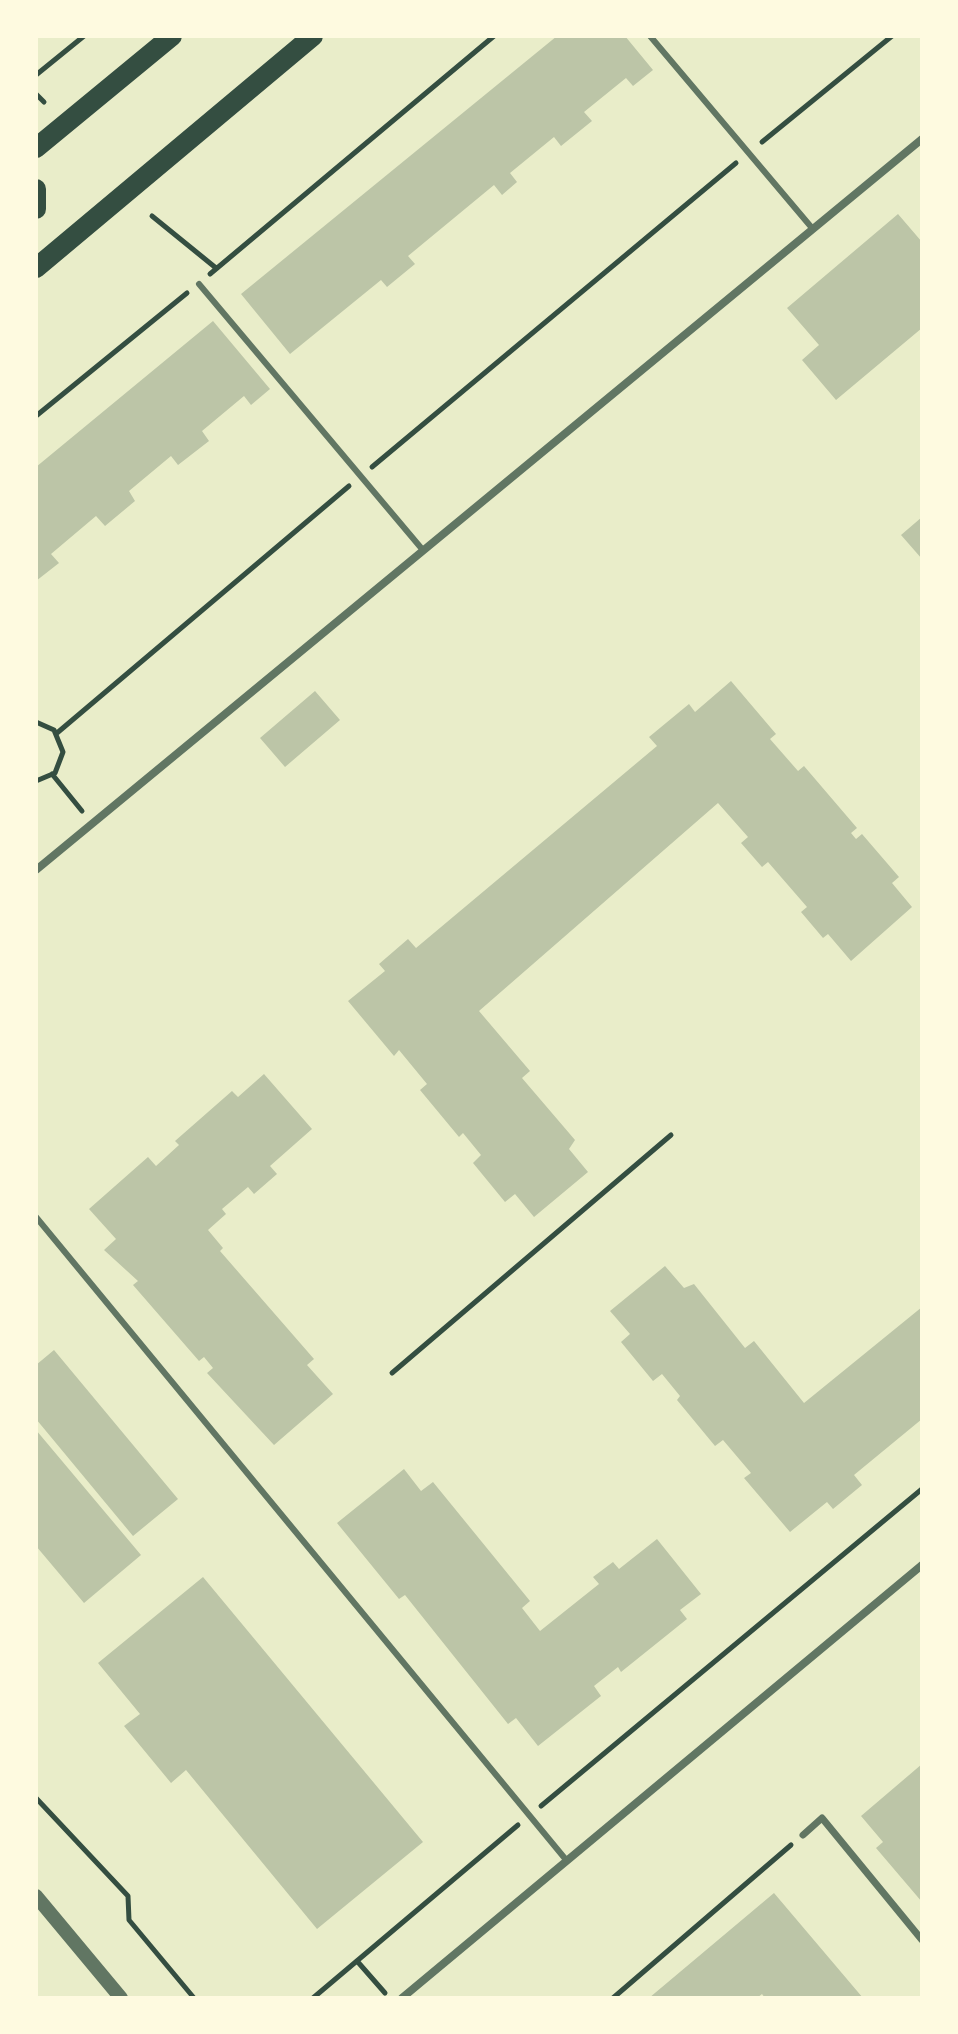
<!DOCTYPE html>
<html>
<head>
<meta charset="utf-8">
<style>
  body { margin:0 }
  #map { position:relative; width:958px; height:2034px; overflow:hidden; background:#e9edc9; font-family:"Golos Text",sans-serif }
  canvas { display:block }
  .frame { position:absolute; inset:0; border:38px solid #fefae0; pointer-events:none }
</style>
</head>
<body>
<div id="map">
<canvas width="958" height="2034"></canvas>
<div class="frame"></div>
</div>
<script>
const g = document.querySelector('canvas').getContext('2d');
g.lineJoin = 'round';
function fill(path, color) { g.fillStyle = color; g.fill(path, 'evenodd'); }
const poly = rows => new Path2D(rows.map(r => 'M' + r).join(''));
function stroke(path, color, width, dash) { g.strokeStyle = color; g.lineWidth = width; g.lineCap = dash ? 'butt' : 'round'; g.setLineDash(dash || []); g.stroke(path); }
const building = poly([
  [557,36,625,36,653,70,633,86,626,78,584,112,592,121,561,146,554,137,510,173,517,182,502,195,494,185,408,256,415,264,387,287,381,280,290,354,241,294],
  [898,214,922,242,922,328,836,400,802,360,819,345,787,308],
  [213,321,270,389,251,405,244,396,202,431,209,441,178,465,171,456,129,491,135,501,105,526,96,516,51,554,59,563,36,581,36,467],
  [922,517,922,559,901,535],
  [731,681,776,734,770,739,798,771,804,766,857,828,851,833,856,839,862,834,899,877,892,883,912,907,851,961,828,934,823,938,801,912,807,907,768,862,762,867,741,843,748,837,718,803,479,1011,530,1071,522,1078,575,1140,569,1149,588,1172,534,1217,515,1194,505,1202,473,1163,481,1155,463,1133,459,1137,420,1090,427,1084,399,1050,394,1056,348,1001,385,971,379,964,408,939,416,948,657,746,649,737,689,704,695,712],
  [315,691,340,720,285,767,260,738],
  [264,1074,312,1129,270,1166,277,1174,254,1194,248,1187,222,1209,226,1214,208,1230,223,1248,220,1251,314,1359,307,1365,333,1394,274,1445,207,1373,213,1368,204,1357,199,1361,133,1285,138,1281,104,1250,116,1239,89,1209,148,1157,156,1166,179,1145,175,1141,232,1091,238,1097],
  [665,1266,684,1288,694,1284,745,1348,754,1341,804,1403,922,1307,922,1419,854,1475,862,1485,833,1509,827,1502,790,1532,744,1478,751,1473,723,1440,715,1446,677,1400,680,1396,662,1374,653,1381,621,1342,630,1334,610,1311],
  [54,1350,178,1499,133,1536,36,1419,36,1365],
  [36,1430,141,1555,84,1603,36,1546],
  [404,1469,421,1491,433,1482,530,1601,522,1608,540,1631,599,1584,593,1577,613,1562,619,1569,657,1539,701,1594,680,1610,687,1619,621,1672,618,1667,594,1686,601,1696,538,1746,516,1718,508,1724,405,1595,399,1599,337,1523],
  [203,1577,423,1842,317,1929,186,1770,171,1783,124,1726,140,1714,98,1663],
  [922,1764,922,1902,876,1848,883,1842,861,1816],
  [774,1893,863,1998,765,1998,762,1994,757,1998,649,1998]
]);
const path = poly([
  [36,75,84,36],
  [36,94,44,102],
  [762,142,892,36],
  [152,216,216,268],
  [210,274,494,36],
  [36,416,187,293],
  [372,467,736,163],
  [36,722,54,730,63,752,55,773,36,781],
  [57,733,349,486],
  [52,774,82,811],
  [392,1373,671,1135],
  [36,1798,128,1896,129,1920,194,1998],
  [541,1806,922,1489],
  [357,1961,385,1993],
  [313,1998,518,1825],
  [613,1998,791,1845]
]);
const service = poly([
  [650,36,812,228],
  [199,284,422,549],
  [36,1217,567,1861]
]);
const pedestrian = poly([
  [803,1835,822,1818,922,1940]
]);
const minor = poly([
  [36,870,922,139],
  [402,1998,922,1565]
]);
const tertiary = poly([
  [36,1896,121,1998]
]);
const primary = poly([
  [36,148,172,36],
  [36,189,36,209],
  [36,268,313,36]
]);
fill(building, '#bcc5a7');
stroke(path, '#344e41', 5);
stroke(service, '#617663', 6);
stroke(pedestrian, '#617663', 7);
stroke(minor, '#617663', 8);
stroke(tertiary, '#617663', 14);
stroke(primary, '#344e41', 20);
</script>
</body>
</html>
